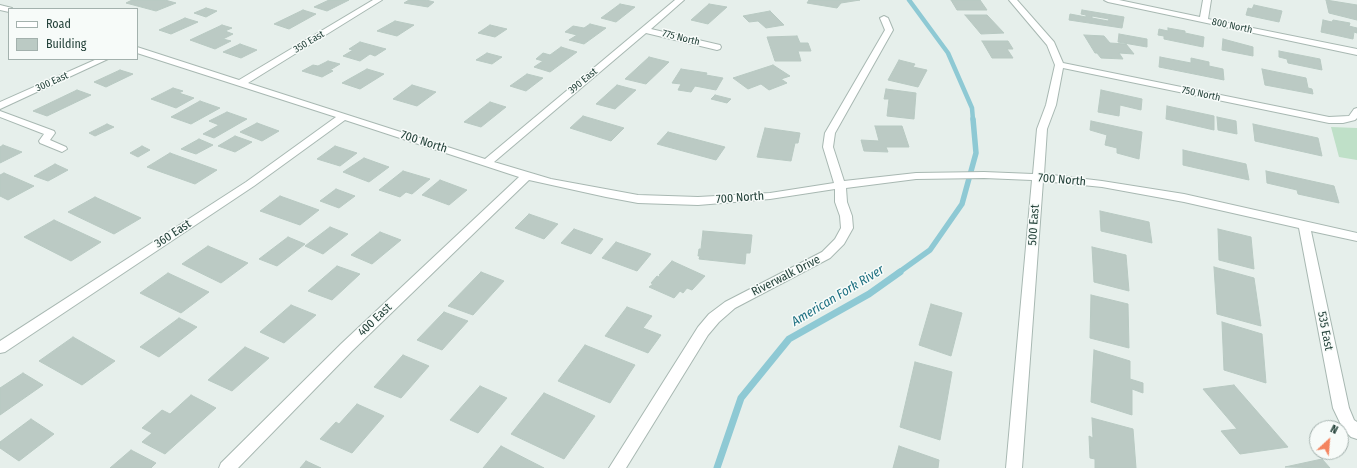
<!DOCTYPE html>
<html>
<head>
<meta charset="utf-8">
<style>
  body { margin:0 }
  #map { position:relative; width:1357px; height:468px; overflow:hidden; background:#e6efeb; font-family:"Fira Sans Condensed",sans-serif }
  canvas { display:block }
  .legend { position:absolute; left:8px; top:8px; width:130px; height:52px; box-sizing:border-box; background:#f7fbf9; border:1px solid #a3b1ad; margin:0; padding:5px 7px; list-style:none; font-size:12px; color:#24423a }
  .legend li { display:flex; align-items:center; gap:8px; height:20px }
  .legend b { width:20px; border:1px solid #a3b1ad }
  .north { position:absolute; left:1309px; top:420px; width:40px; height:40px; box-sizing:border-box; background:#f7fbf9; border:1px solid #a3b1ad; border-radius:50%; rotate:26deg; font-size:11px; font-weight:700; line-height:16px; text-align:center; color:#24423a }
  .north::after { content:''; display:block; margin:auto; width:14px; height:18px; background:#f4845f; clip-path:polygon(50% 0,100% 100%,50% 72%,0 100%) }
</style>
</head>
<body>
<div id="map">
<canvas width="1357" height="468"></canvas>
<ul class="legend">
<li><b style="height:5px;background:#fff"></b>Road</li>
<li><b style="height:11px;background:#bbcac4"></b>Building</li>
</ul>
<div class="north">N</div>
</div>
<script>
const g = document.querySelector('canvas').getContext('2d');
g.lineJoin = 'round';
function fill(path, color) { g.fillStyle = color; g.fill(path, 'evenodd'); }
const poly = rows => new Path2D(rows.map(r => 'M' + r).join(''));
function stroke(path, color, width, dash) { g.strokeStyle = color; g.lineWidth = width; g.lineCap = dash ? 'butt' : 'round'; g.setLineDash(dash || []); g.stroke(path); }
function label(font, color, halo, rows, align = 'center') {
  g.font = font + ' "Fira Sans Condensed",sans-serif'; g.lineWidth = 3; g.setLineDash([]); g.textBaseline = 'middle'; g.strokeStyle = halo; g.fillStyle = color; for (const [text, x, y, turn = 0] of rows) {
    g.save(); g.translate(x, y); g.rotate((+turn || 0) * Math.PI / 180); g.textAlign = isNaN(turn) ? turn : align; if (halo) g.strokeText(text, 0, 0); g.fillText(text, 0, 0); g.restore();
  }
}
const green = poly([
  [1331,127,1357,128,1357,160,1339,157]
]);
const streamFar2 = poly([
  [909,0,948,53,972,108,973,120]
]);
const streamFar1 = poly([
  [898,273,930,250,962,204,976,153,973,119]
]);
const stream = poly([
  [717,468,741,398,789,339,869,294,900,272]
]);
const building = poly([
  [132,0,165,0,176,3,156,11,126,3,132,0],
  [329,0,349,0,327,11,314,7,329,0],
  [409,0,426,0,434,2,428,7,404,3,409,0],
  [809,0,860,0,841,3,837,8,807,3,809,0],
  [951,0,980,0,987,10,957,10,951,0],
  [1326,0,1357,5,1357,20,1329,13,1326,0],
  [620,4,635,7,616,22,601,18,620,4],
  [709,4,727,7,708,24,691,20,709,4],
  [1254,5,1282,11,1279,22,1246,15,1248,8,1252,9,1254,5],
  [206,8,217,11,206,17,194,13,206,8],
  [303,10,316,14,289,29,274,24,303,10],
  [1082,10,1124,17,1122,28,1069,20,1070,14,1086,17,1086,15,1081,14,1082,10],
  [1092,16,1109,19,1108,21,1092,18,1092,16],
  [770,11,784,25,766,28,758,21,749,22,743,16,770,11],
  [965,15,987,15,1004,33,981,34,965,15],
  [185,18,198,22,171,34,159,30,185,18],
  [1323,20,1332,22,1333,20,1350,23,1349,26,1357,28,1357,33,1354,32,1353,39,1321,32,1323,20],
  [395,21,414,25,397,36,377,31,395,21],
  [590,24,606,28,584,44,569,40,577,35,565,32,573,26,584,28,590,24],
  [222,25,232,28,225,31,233,34,223,39,231,41,215,49,190,40,222,25],
  [490,25,507,29,495,37,478,33,490,25],
  [1168,28,1185,31,1185,33,1204,37,1203,47,1164,39,1164,36,1158,35,1159,29,1168,31,1168,28],
  [1119,34,1147,39,1147,47,1118,42,1119,34],
  [1084,35,1104,36,1110,43,1126,44,1134,54,1119,53,1123,59,1101,58,1097,53,1095,53,1084,35],
  [797,36,800,43,808,43,811,51,798,51,801,61,775,61,767,37,797,36],
  [1223,39,1253,47,1253,56,1222,50,1223,39],
  [982,41,1008,41,1013,49,1007,49,1013,58,992,58,982,41],
  [360,42,386,49,375,56,370,54,360,61,343,56,353,50,349,49,360,42],
  [240,44,257,50,241,58,223,52,240,44],
  [561,47,577,52,550,72,534,67,543,61,536,59,543,53,550,55,561,47],
  [1279,51,1320,59,1322,70,1288,63,1287,59,1279,57,1279,51],
  [487,53,502,57,492,64,476,60,487,53],
  [649,57,669,62,646,84,625,79,649,57],
  [1160,57,1191,63,1191,58,1209,62,1209,66,1223,69,1224,80,1159,67,1160,57],
  [899,60,915,64,913,67,927,70,918,87,888,80,899,60],
  [328,61,340,64,330,70,333,71,322,77,302,71,313,65,318,66,328,61],
  [773,65,790,76,781,79,787,83,769,90,761,84,748,89,733,78,773,65],
  [367,69,384,74,360,89,342,83,367,69],
  [681,69,707,73,706,75,723,78,716,90,695,86,691,92,678,90,681,84,672,83,681,69],
  [1262,69,1306,78,1308,88,1312,89,1313,94,1265,85,1262,69],
  [120,70,133,74,106,87,94,82,120,70],
  [527,74,543,78,526,91,510,86,527,74],
  [412,85,436,92,417,106,393,99,412,85],
  [617,85,636,90,615,109,596,104,617,85],
  [173,88,183,91,179,93,194,98,176,108,151,99,173,88],
  [886,89,916,93,914,119,887,116,889,99,884,99,886,89],
  [77,90,91,95,47,116,33,111,77,90],
  [1101,90,1142,99,1141,110,1120,105,1119,116,1098,112,1101,90],
  [715,95,731,99,727,103,711,99,715,95],
  [200,101,220,108,191,124,171,117,200,101],
  [490,102,506,107,481,127,464,122,490,102],
  [1167,106,1214,116,1214,130,1166,119,1167,106],
  [227,112,247,119,214,138,203,134,219,125,209,121,227,112],
  [583,116,624,128,611,141,570,128,583,116],
  [1217,117,1236,121,1237,134,1218,130,1217,117],
  [1091,121,1142,132,1139,159,1117,153,1117,148,1105,145,1107,135,1090,130,1091,121],
  [257,123,279,131,262,141,240,132,257,123],
  [107,124,114,127,95,136,89,133,107,124],
  [1253,124,1318,138,1322,156,1255,141,1253,124],
  [875,126,902,126,909,147,886,147,888,152,864,151,861,140,879,141,875,126],
  [765,128,800,133,798,143,795,143,791,161,757,157,765,128],
  [668,132,725,147,716,160,657,144,668,132],
  [235,136,252,142,235,152,218,146,235,136],
  [199,139,213,145,196,154,181,149,199,139],
  [3,145,22,152,0,163,0,147,3,145],
  [142,146,150,150,138,157,130,153,142,146],
  [335,146,357,153,340,166,317,159,335,146],
  [1183,150,1246,164,1249,180,1183,165,1183,150],
  [170,153,217,170,195,184,147,167,170,153],
  [364,158,389,167,369,182,343,172,364,158],
  [55,164,68,170,48,181,34,176,55,164],
  [403,171,430,179,412,194,406,192,400,197,379,190,403,171],
  [1266,171,1334,186,1339,203,1298,194,1297,190,1267,183,1266,171],
  [4,173,34,186,8,200,0,196,0,175,4,173],
  [440,180,467,190,449,205,422,195,440,180],
  [336,189,355,196,339,208,320,201,336,189],
  [280,196,319,210,300,225,260,211,280,196],
  [95,197,141,218,114,234,68,212,95,197],
  [1100,211,1149,222,1152,243,1101,231,1100,211],
  [529,214,558,224,544,239,515,228,529,214],
  [54,220,101,242,71,261,24,237,54,220],
  [330,227,348,234,323,254,305,246,330,227],
  [574,229,603,239,591,254,561,243,574,229],
  [1218,229,1251,237,1254,269,1219,260,1218,229],
  [703,231,752,235,750,253,746,253,745,264,699,259,700,256,698,256,699,249,701,249,703,231],
  [380,232,401,240,372,264,351,255,380,232],
  [288,237,305,244,277,266,259,259,288,237],
  [616,242,651,254,637,271,602,258,616,242],
  [208,246,248,263,221,283,182,264,208,246],
  [1092,247,1126,255,1129,291,1094,282,1092,247],
  [672,261,705,276,692,290,687,288,683,293,680,291,674,298,649,287,653,284,651,283,657,276,659,277,660,275,659,275,672,261],
  [337,266,360,274,332,300,308,291,337,266],
  [1214,267,1254,278,1261,326,1217,314,1214,267],
  [481,272,504,281,473,315,448,306,481,272],
  [168,273,209,292,181,313,140,293,168,273],
  [1091,295,1128,304,1129,348,1090,338,1091,295],
  [931,304,962,313,951,356,919,345,931,304],
  [291,305,316,315,284,343,260,332,291,305],
  [627,307,652,316,643,328,661,335,648,353,605,336,627,307],
  [444,312,468,321,442,350,417,340,444,312],
  [179,318,197,327,159,357,140,347,179,318],
  [1222,322,1262,334,1266,383,1224,370,1222,322],
  [73,337,115,361,82,385,39,361,73,337],
  [585,345,635,365,610,403,558,381,585,345],
  [245,347,269,358,232,391,208,380,245,347],
  [1094,350,1130,361,1130,379,1143,383,1143,393,1132,389,1132,415,1091,402,1094,350],
  [403,355,429,366,401,398,374,387,403,355],
  [915,362,952,372,940,440,900,427,915,362],
  [23,373,43,385,0,415,0,388,23,373],
  [1234,385,1288,447,1240,454,1221,431,1237,429,1203,389,1234,385],
  [480,386,507,398,478,433,450,420,480,386],
  [544,393,595,416,564,459,511,434,544,393],
  [191,395,216,408,165,454,142,442,152,433,142,428,162,410,170,414,191,395],
  [357,404,384,416,352,453,320,439,336,422,339,424,357,404],
  [1092,418,1133,429,1136,468,1095,468,1095,459,1090,458,1089,436,1093,438,1092,418],
  [31,419,54,434,19,461,0,448,0,442,31,419],
  [501,446,544,468,483,468,501,446],
  [899,446,939,460,938,468,893,468,899,446],
  [131,450,156,463,151,468,110,468,131,450],
  [1322,459,1330,468,1285,467,1322,459],
  [306,461,321,468,300,468,306,461]
]);
const minor = poly([
  [373,0,382,0,248,83,485,159,675,0,684,0,651,29,720,45,721,47,720,49,717,50,646,33,494,162,551,179,638,195,698,197,770,193,834,183,823,147,825,133,885,30,880,18,884,16,888,18,893,30,835,133,833,147,844,181,916,173,984,172,1033,174,1037,129,1046,105,1055,65,1047,45,1009,0,1017,0,1054,42,1063,63,1329,117,1349,116,1354,109,1357,108,1357,118,1355,120,1343,123,1329,123,1063,68,1056,105,1047,129,1044,174,1102,181,1184,194,1357,233,1357,241,1311,231,1349,408,1354,420,1357,422,1357,439,1351,437,1343,429,1333,408,1299,228,1184,202,1102,187,1043,181,1022,468,1006,468,1032,180,984,178,916,179,846,188,847,202,852,216,853,228,844,244,830,258,735,308,719,322,708,335,626,468,609,468,698,327,709,314,725,302,822,252,835,239,841,228,840,216,835,202,835,189,770,199,698,205,638,203,606,197,529,180,352,351,238,468,219,468,221,463,342,343,519,177,345,120,254,186,5,352,0,353,0,341,246,182,336,117,137,53,137,47,239,80,373,0],
  [1104,0,1119,0,1200,17,1203,0,1211,0,1208,19,1357,49,1357,55,1108,2,1104,0],
  [0,5,12,8,12,9,9,9,9,12,0,10,0,5],
  [97,59,108,59,0,109,0,102,97,59],
  [0,111,54,131,55,133,50,140,66,147,67,149,62,152,40,143,39,141,44,134,0,117,0,111]
]);
const farStreetnames = [
  ["800 North",1232,26,12],
  ["775 North",681,38,14],
  ["350 East",309,42,-31],
  ["390 East",583,81,-40],
  ["300 East",52,82,-24],
  ["750 North",1201,94,12]
];
const streetNames = [
  ["700 North",424,142,18],
  ["700 North",1062,180,5],
  ["700 North",740,198,-4],
  ["500 East",1034,225,-86],
  ["360 East",173,234,-33],
  ["Riverwalk Drive",786,276,-27],
  ["400 East",375,320,-44],
  ["535 East",1325,331,79]
];
const waterNames = [
  ["American Fork River",838,296,-31]
];
fill(green, '#bfe0c8');
stroke(streamFar2, '#8ec9d4', 4.5);
stroke(streamFar1, '#8ec9d4', 5.5);
stroke(stream, '#8ec9d4', 7);
fill(building, '#bbcac4');
stroke(building, '#b8c9c2', 1);
stroke(minor, '#a8b8b2', 2);
fill(minor, '#fff');
label('10px', '#24423a', '#f7fbf9', farStreetnames);
label('12px', '#24423a', '#f7fbf9', streetNames);
label('italic 13px', '#1c6f80', '#f7fbf9', waterNames);
</script>
</body>
</html>
